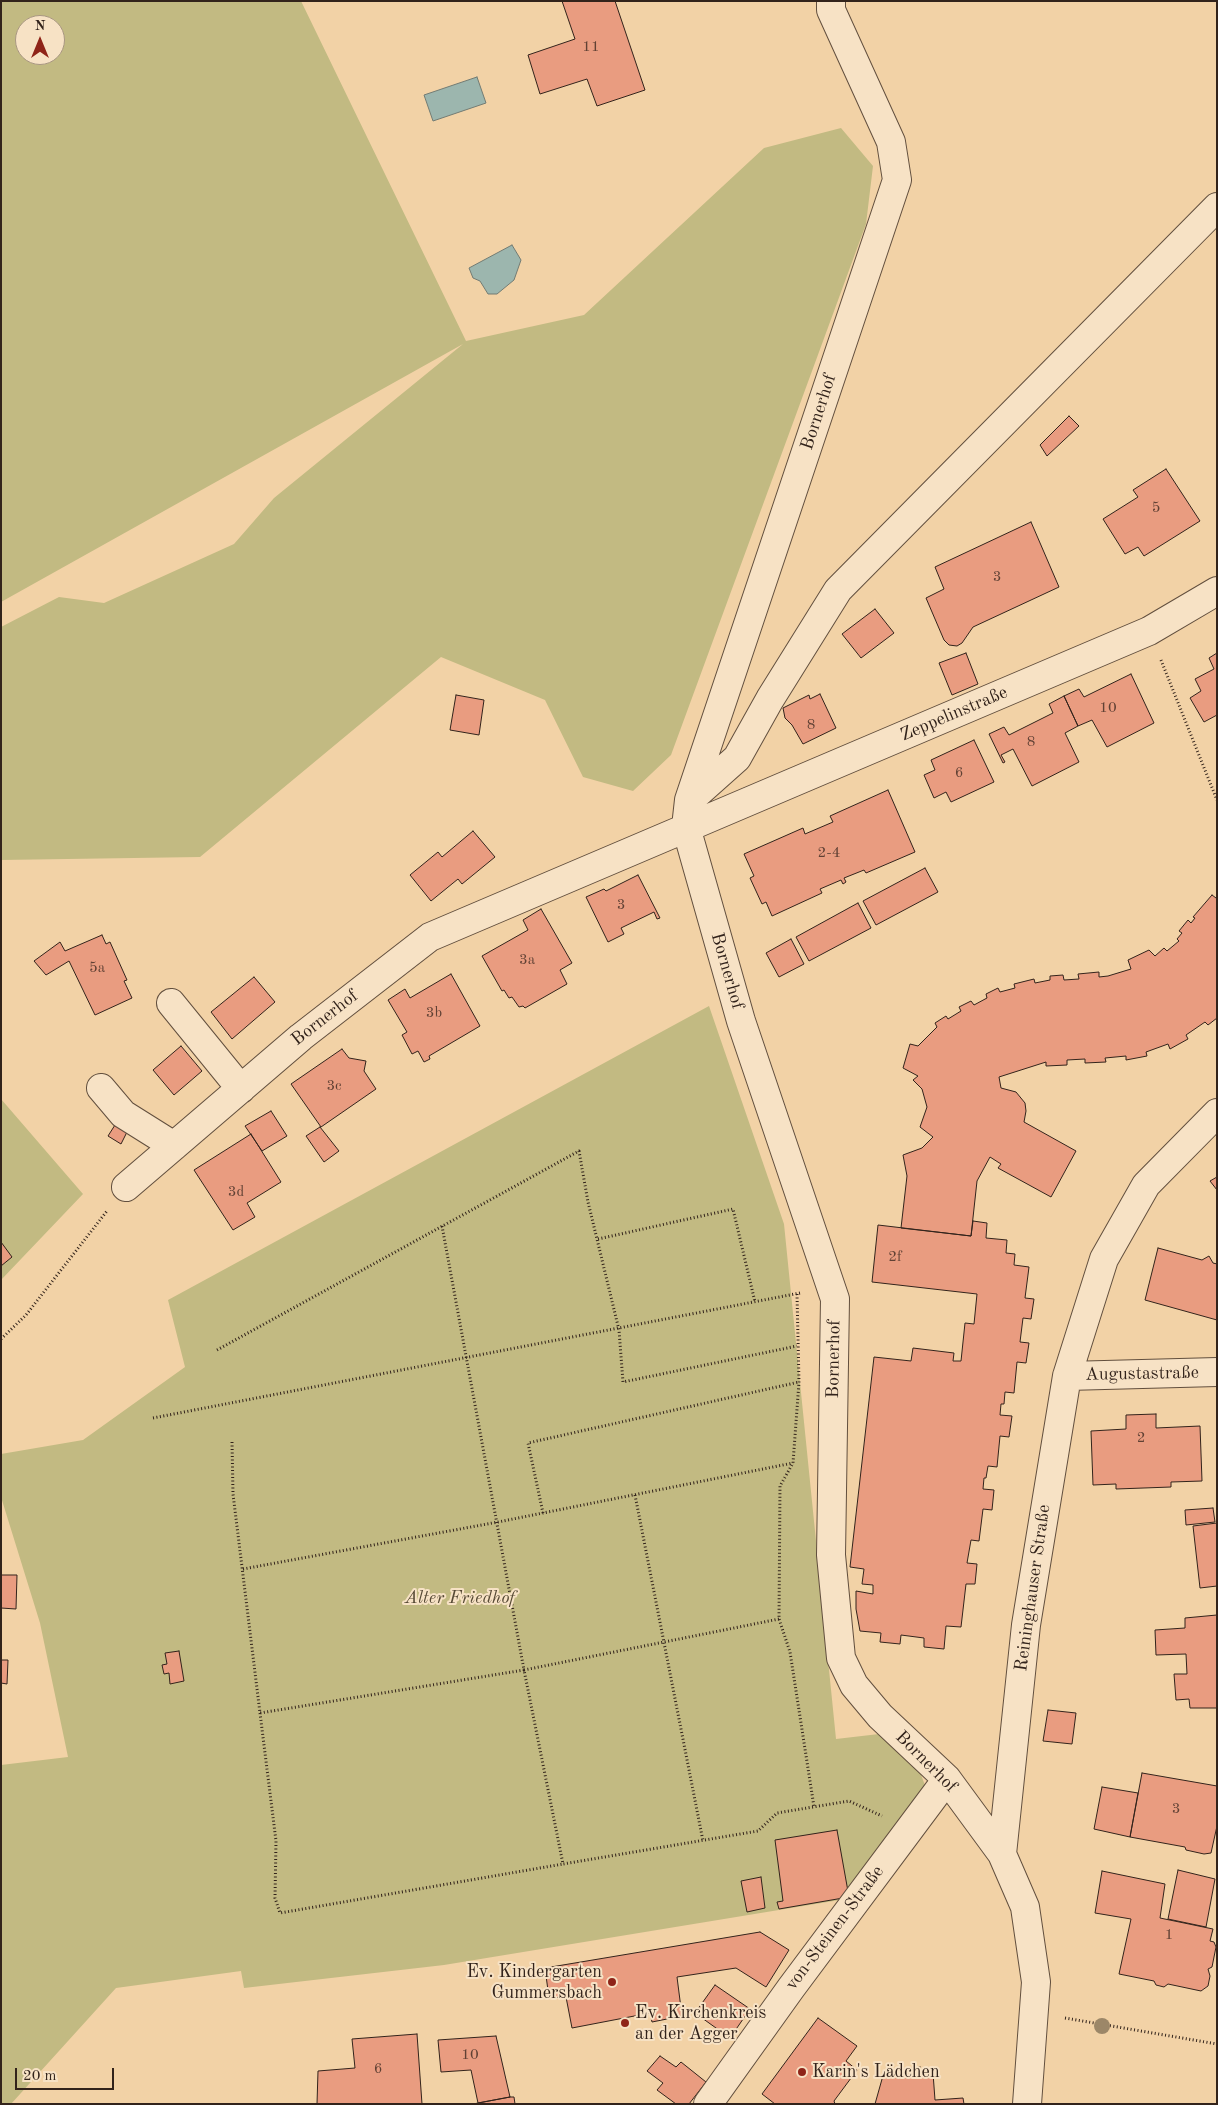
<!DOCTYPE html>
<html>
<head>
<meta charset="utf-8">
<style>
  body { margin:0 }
  #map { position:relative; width:1218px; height:2105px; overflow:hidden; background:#f2d2a6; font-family:"Old Standard TT",serif }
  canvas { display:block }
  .frame { position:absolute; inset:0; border:2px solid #32231b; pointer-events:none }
  .north { position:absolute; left:15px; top:15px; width:50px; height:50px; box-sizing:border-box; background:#f7e2c5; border:1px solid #a89681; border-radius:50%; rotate:0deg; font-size:14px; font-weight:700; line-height:20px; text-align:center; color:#32231b }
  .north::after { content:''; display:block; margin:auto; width:18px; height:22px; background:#8f2418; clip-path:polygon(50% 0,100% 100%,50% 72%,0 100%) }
  .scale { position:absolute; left:15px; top:2068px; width:99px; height:22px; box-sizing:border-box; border:2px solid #32231b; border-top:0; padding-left:6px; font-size:15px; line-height:18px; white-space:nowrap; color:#32231b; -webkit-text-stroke:4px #f7e2c5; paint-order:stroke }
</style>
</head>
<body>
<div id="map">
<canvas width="1218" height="2105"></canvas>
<div class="frame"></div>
<div class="north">N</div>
<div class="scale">20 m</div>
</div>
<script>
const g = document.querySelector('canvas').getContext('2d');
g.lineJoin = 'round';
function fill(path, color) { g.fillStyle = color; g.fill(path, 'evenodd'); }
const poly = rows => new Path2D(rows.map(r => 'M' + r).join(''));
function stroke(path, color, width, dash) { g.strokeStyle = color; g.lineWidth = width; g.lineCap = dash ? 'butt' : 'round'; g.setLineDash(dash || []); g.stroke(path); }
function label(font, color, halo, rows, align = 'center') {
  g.font = font + ' "Old Standard TT",serif'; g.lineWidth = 4; g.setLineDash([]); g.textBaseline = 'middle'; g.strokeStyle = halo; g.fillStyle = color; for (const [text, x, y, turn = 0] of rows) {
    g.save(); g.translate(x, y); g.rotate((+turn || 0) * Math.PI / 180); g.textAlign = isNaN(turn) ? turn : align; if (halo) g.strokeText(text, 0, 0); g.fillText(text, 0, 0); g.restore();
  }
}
const green = poly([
  [1,1,301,1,466,341,584,315,764,148,841,128,873,166,866,224,671,755,633,791,583,777,545,700,441,657,200,857,1,860,1,627,59,597,104,603,234,544,274,498,463,344,1,602],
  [25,25,55,25,55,55,25,55],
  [709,1006,784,1224,836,1739,905,1731,927,1791,858,1897,444,1965,244,1988,241,1971,116,1988,11,2104,1,2104,1,1765,68,1757,40,1623,1,1497,1,1454,83,1440,185,1367,168,1300],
  [1,1099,83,1194,1,1280]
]);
const water = poly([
  [477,77,486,103,433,121,424,95,477,77],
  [512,245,521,260,514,280,497,294,488,294,480,281,473,278,469,268,512,245]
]);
const building = poly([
  [562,1,615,1,645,90,597,106,587,79,540,94,528,55,575,39,562,1],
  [1069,416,1079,426,1047,456,1040,445,1069,416],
  [1166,469,1200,521,1144,556,1138,547,1125,554,1103,519,1138,497,1133,490,1166,469],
  [1031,522,1059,587,973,627,962,643,957,646,949,645,944,640,926,598,944,589,935,567,1031,522],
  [875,609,894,633,861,658,842,634,875,609],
  [966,653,978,684,952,695,939,663,966,653],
  [1217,653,1217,715,1204,722,1190,698,1201,691,1195,679,1214,669,1209,658,1217,653],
  [1131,674,1154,723,1107,747,1092,720,1078,726,1064,696,1079,689,1084,697,1131,674],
  [820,694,836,728,803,744,792,725,785,718,783,708,809,695,810,699,820,694],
  [456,695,484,700,479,735,450,730,456,695],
  [1064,696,1078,726,1065,733,1079,762,1032,786,1013,749,1001,755,1005,762,1003,763,989,734,1004,727,1009,735,1053,713,1049,704,1064,696],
  [974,740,994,782,951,802,946,792,934,798,924,775,935,770,931,760,974,740],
  [888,790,915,852,866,873,864,870,844,878,846,882,843,884,841,880,820,889,822,893,772,916,766,902,762,904,750,878,754,876,744,854,803,828,805,834,833,822,830,816,888,790],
  [473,831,495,857,462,884,458,879,431,901,410,875,438,852,442,857,473,831],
  [925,868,938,892,876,925,863,901,925,868],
  [638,875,660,918,657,919,654,912,621,928,624,934,608,942,586,897,604,889,606,891,638,875],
  [1212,895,1216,898,1217,897,1217,1018,1208,1025,1205,1022,1186,1035,1188,1039,1170,1049,1168,1044,1146,1052,1147,1056,1126,1060,1126,1056,1105,1058,1106,1062,1085,1063,1085,1059,1067,1060,1067,1065,1046,1066,1046,1062,999,1077,1001,1088,1016,1092,1025,1103,1026,1111,1024,1122,1076,1151,1051,1197,998,1168,1001,1164,990,1157,977,1181,971,1236,901,1228,907,1176,903,1155,922,1148,933,1137,920,1127,927,1107,922,1089,913,1080,918,1076,903,1068,910,1044,918,1046,937,1027,935,1023,946,1016,948,1019,961,1011,959,1007,971,1001,974,1005,987,998,986,994,998,988,1000,992,1015,988,1014,984,1034,979,1035,983,1050,980,1050,976,1063,975,1064,980,1079,979,1078,974,1099,972,1099,977,1108,976,1131,969,1128,960,1149,950,1155,956,1164,948,1167,951,1179,941,1177,939,1182,933,1179,931,1188,920,1191,923,1195,918,1193,917,1212,895],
  [858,903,871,928,809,961,796,937,858,903],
  [541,909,572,963,560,970,567,984,525,1008,523,1006,519,1007,512,997,509,998,504,990,502,991,482,956,528,930,523,920,541,909],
  [102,935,106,944,110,942,127,980,124,981,132,998,95,1015,69,961,46,975,34,961,60,942,65,951,102,935],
  [791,939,804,964,779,977,766,953,791,939],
  [451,974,480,1026,429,1056,430,1059,424,1062,418,1051,412,1054,402,1035,407,1032,388,1000,405,989,410,998,451,974],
  [254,977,275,1002,232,1039,211,1012,254,977],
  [181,1046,202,1071,174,1095,153,1070,181,1046],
  [342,1049,349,1058,366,1061,364,1071,376,1089,321,1127,291,1084,342,1049],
  [271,1111,287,1136,262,1151,245,1126,271,1111],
  [115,1125,127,1132,121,1144,108,1136,115,1125],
  [320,1127,339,1151,324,1162,306,1136,320,1127],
  [251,1134,281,1182,247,1203,255,1217,233,1230,194,1170,251,1134],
  [1217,1177,1217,1190,1210,1181,1217,1177],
  [973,1221,987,1223,986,1238,1007,1240,1006,1253,1015,1254,1014,1265,1029,1267,1025,1298,1034,1299,1031,1319,1023,1318,1020,1342,1029,1343,1026,1363,1017,1362,1014,1393,1005,1392,1004,1404,1001,1404,1000,1415,1012,1416,1009,1437,1000,1436,997,1467,988,1466,986,1478,984,1478,983,1489,994,1490,992,1510,983,1509,979,1541,971,1540,967,1563,977,1564,975,1584,966,1584,961,1627,946,1626,944,1649,924,1647,924,1638,901,1635,900,1644,880,1642,881,1633,860,1631,856,1609,856,1591,873,1594,873,1585,862,1584,864,1569,850,1567,874,1357,911,1361,913,1348,954,1353,953,1361,961,1361,965,1323,974,1324,977,1294,872,1282,878,1225,971,1236,973,1221],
  [1,1242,12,1257,1,1266,1,1242],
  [1158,1248,1202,1260,1209,1256,1213,1263,1217,1264,1217,1320,1145,1300,1158,1248],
  [1156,1414,1156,1428,1200,1426,1202,1481,1171,1482,1171,1487,1116,1489,1116,1484,1093,1485,1091,1431,1126,1429,1126,1415,1156,1414],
  [1213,1508,1215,1522,1186,1525,1185,1510,1213,1508],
  [1217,1523,1217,1586,1200,1588,1193,1526,1217,1523],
  [1,1575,17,1575,16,1609,1,1608,1,1575],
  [1217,1615,1217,1708,1190,1708,1189,1699,1176,1700,1174,1674,1187,1674,1186,1654,1156,1655,1155,1630,1185,1628,1185,1618,1217,1615],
  [179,1651,184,1681,170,1684,169,1673,164,1674,162,1665,167,1664,165,1653,179,1651],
  [1,1660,8,1660,7,1684,1,1683,1,1660],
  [1048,1710,1076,1713,1072,1744,1043,1741,1048,1710],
  [1142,1773,1217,1786,1217,1826,1211,1853,1204,1854,1186,1850,1185,1847,1130,1837,1142,1773],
  [1102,1787,1138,1793,1130,1837,1094,1829,1102,1787],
  [837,1830,849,1897,779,1909,777,1902,783,1901,775,1840,837,1830],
  [1178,1870,1215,1879,1206,1927,1168,1919,1178,1870],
  [1102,1871,1165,1884,1160,1918,1213,1929,1210,1941,1214,1942,1216,1947,1212,1967,1208,1969,1210,1976,1208,1986,1201,1991,1168,1984,1164,1987,1156,1985,1154,1981,1119,1974,1131,1919,1095,1913,1102,1871],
  [761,1877,765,1908,747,1912,741,1881,761,1877],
  [760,1932,789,1950,766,1987,736,1968,677,1977,682,2016,652,2022,650,2013,572,2028,566,1997,549,1998,545,1968,760,1932],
  [715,1985,750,2009,730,2038,695,2013,715,1985],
  [818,2018,857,2046,846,2061,857,2070,834,2101,835,2104,775,2104,762,2094,818,2018],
  [417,2034,422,2104,317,2104,318,2071,355,2068,352,2039,417,2034],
  [496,2036,510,2097,478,2103,471,2070,441,2072,438,2040,496,2036],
  [660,2056,676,2067,681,2062,706,2082,689,2104,676,2104,657,2090,663,2083,647,2071,660,2056],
  [920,2067,921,2074,933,2073,935,2100,963,2098,964,2104,875,2104,884,2072,920,2067],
  [510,2097,514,2097,515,2104,473,2104,510,2097]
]);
const path = poly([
  [1161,660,1217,800],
  [442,1226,524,1670,779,1619],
  [598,1239,733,1209,755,1302],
  [797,1294,799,1382,793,1463,780,1486,779,1619,790,1652,814,1807],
  [1,1339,26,1315,107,1211],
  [217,1350,579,1151,588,1202,619,1330,623,1382,797,1346],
  [153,1418,800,1293],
  [232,1442,233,1494,260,1713,524,1670,563,1864,758,1831,777,1813,849,1801,882,1816],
  [635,1495,703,1841],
  [543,1513,528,1443,799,1382],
  [243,1569,498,1522,793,1463],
  [260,1713,276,1841,275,1898,280,1913,563,1864],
  [1065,2018,1217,2044]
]);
const minor = poly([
  [831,1,831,10,891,142,897,180,689,800,686,827,741,1021,835,1299,831,1555,841,1658,854,1685,880,1716,947,1779,1002,1854],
  [691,799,737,758,770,699,838,590,1217,207],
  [171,1003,241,1089],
  [101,1088,123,1114,174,1146],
  [126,1187,301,1037,430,937,1149,631,1217,591],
  [1067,1376,1217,1372],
  [708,2104,791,1988,947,1779],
  [1027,2104,1036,1982,1025,1907,1002,1854,1026,1625,1067,1376,1104,1259,1146,1185,1217,1113]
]);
const trees = [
  [1102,2026]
];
const markers = [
  [612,1982,5,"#8f2418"],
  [625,2023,5,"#8f2418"],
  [802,2072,5,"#8f2418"]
];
const numberNames = [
  ["11",591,47],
  ["5",1156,508],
  ["3",997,577],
  ["10",1108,708],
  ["8",811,725],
  ["8",1031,742],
  ["6",959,773],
  ["2-4",829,853],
  ["3",621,905],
  ["3a",527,960],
  ["5a",97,968],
  ["3b",434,1013],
  ["3c",334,1086],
  ["3d",236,1192],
  ["2f",895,1257],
  ["2",1141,1438],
  ["3",1176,1809],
  ["1",1169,1935],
  ["10",470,2055],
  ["6",378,2069]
];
const streetNames = [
  ["Bornerhof",819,412,-72],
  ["Zeppelinstraße",954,714,-23],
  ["Bornerhof",727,971,74],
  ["Bornerhof",325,1018,-38],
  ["Bornerhof",834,1359,-89],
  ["Augustastraße",1142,1374,-1],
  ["Reininghauser Straße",1033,1588,-82],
  ["Bornerhof",926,1762,45],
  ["von-Steinen-Straße",835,1928,-53]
];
const parkNames = [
  ["Alter Friedhof",460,1598]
];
const poiNames = [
  ["Ev. Kindergarten",602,1972,"right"],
  ["Gummersbach",602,1993,"right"],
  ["Ev. Kirchenkreis",635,2013],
  ["an der Agger",635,2034],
  ["Karin's Lädchen",812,2072]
];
fill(green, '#c2ba82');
fill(water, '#9cb6ae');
stroke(water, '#727b73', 1);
fill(building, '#e99c80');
stroke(building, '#32231b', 1);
stroke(minor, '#624f3e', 30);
stroke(path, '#32231b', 3, [1, 2.5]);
stroke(minor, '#f7e2c5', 28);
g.fillStyle = '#9c8768';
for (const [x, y] of trees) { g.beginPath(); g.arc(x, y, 8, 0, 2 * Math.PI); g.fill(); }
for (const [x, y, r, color] of markers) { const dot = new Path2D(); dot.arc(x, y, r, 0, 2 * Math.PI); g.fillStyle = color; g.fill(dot); stroke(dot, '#f7e2c5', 2); }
label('15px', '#604134', null, numberNames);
label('18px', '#32231b', '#f7e2c5', streetNames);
label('italic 18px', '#564935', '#f7e2c5', parkNames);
label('18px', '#32231b', '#f7e2c5', poiNames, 'left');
</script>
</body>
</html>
